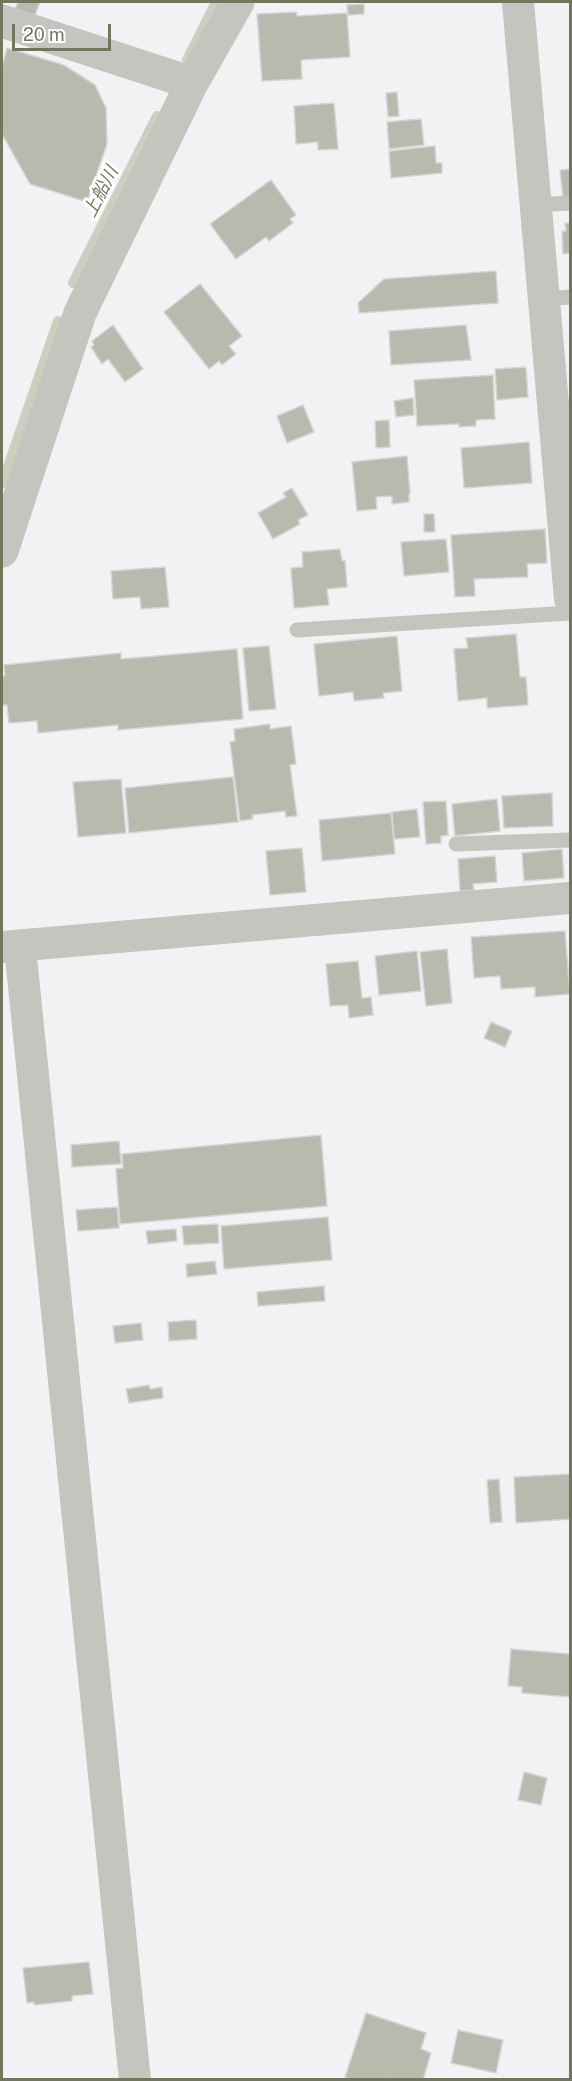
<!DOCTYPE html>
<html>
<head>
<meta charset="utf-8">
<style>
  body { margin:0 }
  #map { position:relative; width:572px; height:2081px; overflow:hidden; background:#f4f1f5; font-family:"Public Sans",sans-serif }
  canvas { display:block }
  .frame { position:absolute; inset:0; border:3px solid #73765d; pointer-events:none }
  .scale { position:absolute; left:12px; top:24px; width:99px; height:27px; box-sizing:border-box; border:3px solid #73765d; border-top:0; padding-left:8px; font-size:18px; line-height:21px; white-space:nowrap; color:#73765d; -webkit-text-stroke:4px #fff; paint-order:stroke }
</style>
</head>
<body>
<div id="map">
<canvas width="572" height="2081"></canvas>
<div class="frame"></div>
<div class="scale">20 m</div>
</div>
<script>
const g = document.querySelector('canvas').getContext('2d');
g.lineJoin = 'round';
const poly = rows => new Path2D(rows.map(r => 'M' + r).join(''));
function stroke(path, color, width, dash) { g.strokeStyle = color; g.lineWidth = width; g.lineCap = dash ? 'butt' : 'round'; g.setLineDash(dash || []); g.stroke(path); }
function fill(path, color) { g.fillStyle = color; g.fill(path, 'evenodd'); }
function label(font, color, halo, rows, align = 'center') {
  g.font = font + ' "Public Sans","Noto Sans JP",sans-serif'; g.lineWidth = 6; g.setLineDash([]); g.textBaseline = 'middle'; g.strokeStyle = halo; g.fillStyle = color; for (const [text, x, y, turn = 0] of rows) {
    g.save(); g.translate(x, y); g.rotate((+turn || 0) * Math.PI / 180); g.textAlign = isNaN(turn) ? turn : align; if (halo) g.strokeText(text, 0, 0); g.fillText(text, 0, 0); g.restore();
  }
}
const stream = poly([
  [187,60,216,2],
  [73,283,157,116],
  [2,484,58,321]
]);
const building = poly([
  [18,2,40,2,35,15,15,9,18,2],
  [364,4,364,14,348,15,347,5,364,4],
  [296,12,297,16,347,13,350,57,301,60,302,79,262,81,257,14,296,12],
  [7,48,64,65,95,85,106,108,107,144,87,202,30,184,2,134,2,67,7,48],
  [397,92,399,116,388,117,386,93,397,92],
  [334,103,338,149,318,150,318,142,296,144,294,106,334,103],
  [421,119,424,145,389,149,387,122,421,119],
  [435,146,436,163,442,163,442,173,391,178,389,151,435,146],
  [570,169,570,197,563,198,560,170,570,169],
  [271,180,296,215,290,219,293,223,269,241,266,237,236,259,210,224,271,180],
  [565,223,570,223,570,253,563,254,562,231,566,231,565,223],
  [496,271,498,303,359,313,358,303,384,279,496,271],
  [200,284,242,336,229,346,236,354,222,365,219,361,209,369,164,312,200,284],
  [113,325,143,369,125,382,108,359,102,364,91,347,94,345,92,341,113,325],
  [466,325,471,360,391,365,389,331,466,325],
  [526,367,528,397,497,400,495,369,526,367],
  [493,375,495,419,476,420,476,426,459,427,459,424,417,426,414,380,493,375],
  [413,398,414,415,396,417,394,401,413,398],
  [303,405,314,432,287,443,277,416,303,405],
  [389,420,390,447,376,448,375,421,389,420],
  [529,442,532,483,464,488,461,448,529,442],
  [407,456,410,494,409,494,409,502,392,504,392,496,376,497,377,509,357,511,352,462,407,456],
  [292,488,308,515,298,520,300,524,273,539,258,513,286,497,283,493,292,488],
  [424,514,434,514,435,532,424,532,424,514],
  [545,529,547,563,527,564,528,577,474,579,475,596,455,597,451,535,545,529],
  [446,539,449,572,404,576,401,542,446,539],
  [340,549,342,561,345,560,347,587,327,589,329,605,294,608,291,568,303,567,302,552,340,549],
  [165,567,169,607,141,609,140,597,113,599,111,571,165,567],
  [516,634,520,677,526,677,528,705,487,708,487,698,458,701,454,649,468,648,466,638,516,634],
  [397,636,402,691,383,693,384,698,354,701,353,692,319,696,314,644,397,636],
  [269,646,276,709,249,711,243,648,269,646],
  [237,649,243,719,118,730,118,725,38,733,37,721,9,723,7,705,2,705,2,676,5,676,4,665,121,653,121,659,237,649],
  [270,724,270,729,291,726,296,764,290,765,297,816,286,817,285,811,252,815,253,819,240,821,230,742,235,741,234,729,270,724],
  [233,777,238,822,129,833,125,788,233,777],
  [121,779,126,833,78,837,73,782,121,779],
  [552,793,553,826,504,828,502,796,552,793],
  [497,799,500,831,455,836,452,804,497,799],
  [446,801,448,835,441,836,441,843,426,844,423,802,446,801],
  [417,809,420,837,394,839,392,812,417,809],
  [391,813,395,854,322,861,319,820,391,813],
  [302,848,306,892,270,895,266,851,302,848],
  [562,849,564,878,524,881,522,853,562,849],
  [495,856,497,882,473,884,474,890,460,891,458,859,495,856],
  [565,931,570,994,535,997,535,987,501,989,500,976,474,978,471,937,565,931],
  [447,949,452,1003,426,1006,420,952,447,949],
  [417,951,421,991,379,995,375,956,417,951],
  [358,961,362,998,371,997,373,1015,349,1018,348,1005,330,1006,326,964,358,961],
  [491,1022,512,1031,505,1047,484,1038,491,1022],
  [321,1135,327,1206,120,1224,116,1169,123,1168,122,1154,321,1135],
  [119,1141,121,1164,72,1167,71,1145,119,1141],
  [117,1207,119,1228,78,1231,76,1210,117,1207],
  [328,1217,332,1260,224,1269,221,1226,328,1217],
  [218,1224,219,1243,184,1245,182,1226,218,1224],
  [176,1229,177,1241,148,1244,146,1231,176,1229],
  [215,1261,217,1274,187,1277,186,1264,215,1261],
  [324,1286,325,1301,258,1306,257,1292,324,1286],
  [196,1320,197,1339,169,1341,168,1322,196,1320],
  [141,1323,143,1340,115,1343,113,1326,141,1323],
  [149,1385,150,1389,162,1387,163,1398,129,1403,126,1389,149,1385],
  [570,1474,570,1519,516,1523,514,1477,570,1474],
  [499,1479,502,1522,490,1523,487,1480,499,1479],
  [511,1649,570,1654,570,1697,522,1693,522,1687,508,1686,511,1649],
  [524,1772,547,1778,541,1805,518,1800,524,1772],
  [89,1962,93,1994,72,1996,72,2001,34,2005,34,2002,27,2003,23,1968,89,1962],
  [366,2013,426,2033,421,2049,431,2053,423,2080,390,2080,384,2078,383,2080,352,2080,345,2077,366,2013],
  [458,2030,503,2040,496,2073,451,2063,458,2030]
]);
const service = poly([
  [536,205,570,203],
  [544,299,570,297],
  [297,630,570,613],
  [456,844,570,840]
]);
const minor = poly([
  [518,2,570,599],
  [2,947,570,898],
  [20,947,135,2080]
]);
const tertiary = poly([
  [2,21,192,83],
  [2,551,80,313,192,83,238,2]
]);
const waterNames = [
  ["上船川",101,192,-63]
];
stroke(stream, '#cdcdc0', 10);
fill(building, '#b9b9ae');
stroke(building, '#d6d4d6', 1.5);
stroke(service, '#c4c5be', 15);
stroke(minor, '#c4c5be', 32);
stroke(tertiary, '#c4c5be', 33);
label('italic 18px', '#77765c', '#fff', waterNames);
</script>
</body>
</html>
